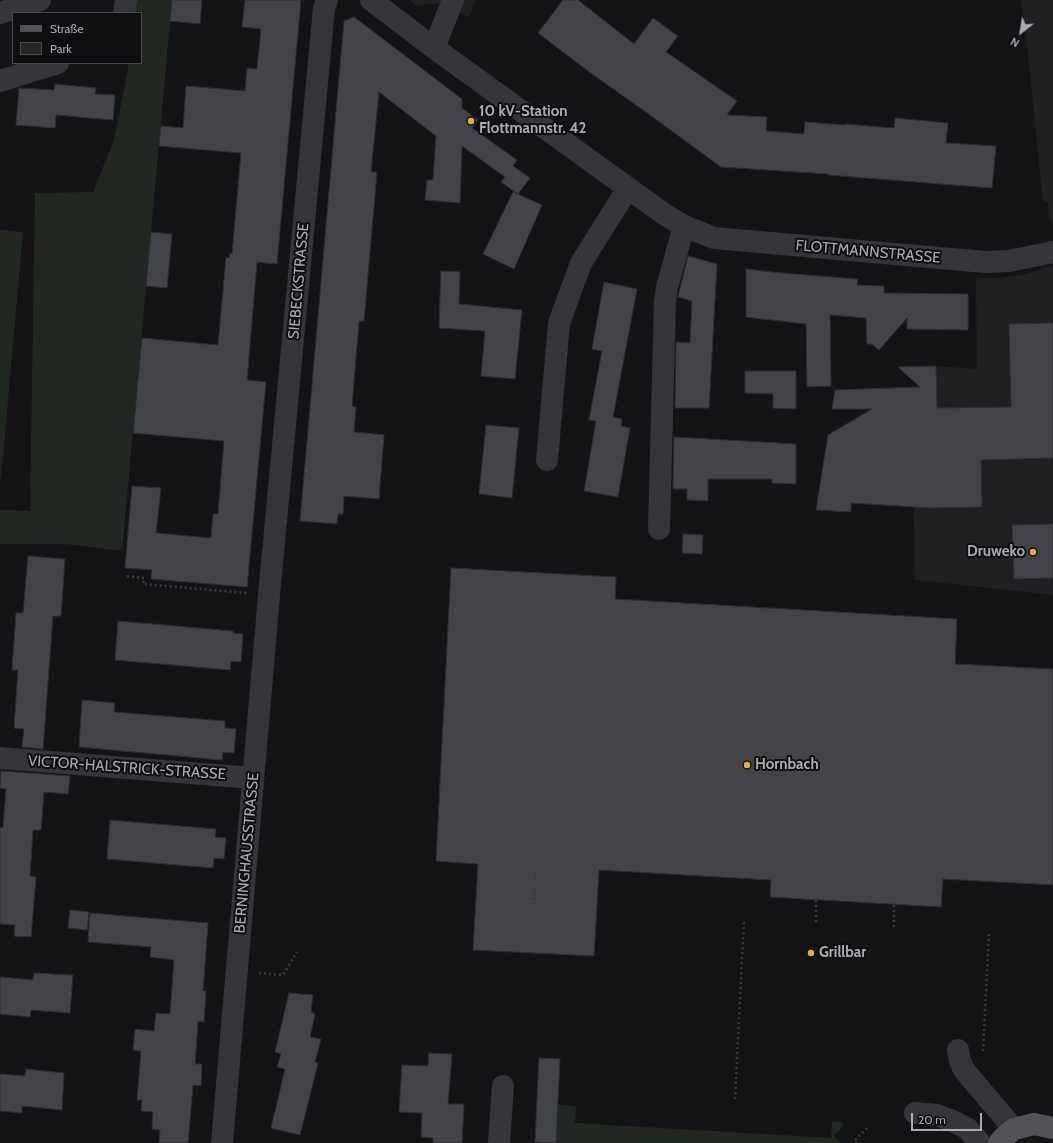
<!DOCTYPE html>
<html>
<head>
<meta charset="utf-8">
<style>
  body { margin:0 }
  #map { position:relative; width:1053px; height:1143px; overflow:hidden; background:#141416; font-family:Cabin,sans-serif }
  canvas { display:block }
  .legend { position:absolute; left:12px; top:12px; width:130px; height:52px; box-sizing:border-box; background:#0f0f11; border:1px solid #4c4d53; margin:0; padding:5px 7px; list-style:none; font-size:12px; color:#a7abb5 }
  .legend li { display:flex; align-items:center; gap:8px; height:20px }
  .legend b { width:20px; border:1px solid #4c4d53 }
  .north { position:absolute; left:1001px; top:12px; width:40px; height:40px; -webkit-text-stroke:3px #0f0f11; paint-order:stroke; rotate:211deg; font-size:11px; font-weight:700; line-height:16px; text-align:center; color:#a7abb5 }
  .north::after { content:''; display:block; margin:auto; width:14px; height:18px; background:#a7abb5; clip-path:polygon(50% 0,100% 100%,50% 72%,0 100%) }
  .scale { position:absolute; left:911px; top:1113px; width:71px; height:18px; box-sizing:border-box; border:2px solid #a7abb5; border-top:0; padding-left:5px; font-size:12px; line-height:14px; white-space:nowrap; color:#a7abb5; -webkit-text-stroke:3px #0f0f11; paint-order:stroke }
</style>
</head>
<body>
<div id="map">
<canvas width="1053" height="1143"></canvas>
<ul class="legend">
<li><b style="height:5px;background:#525359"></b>Straße</li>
<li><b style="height:11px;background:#212822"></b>Park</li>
</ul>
<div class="north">N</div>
<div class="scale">20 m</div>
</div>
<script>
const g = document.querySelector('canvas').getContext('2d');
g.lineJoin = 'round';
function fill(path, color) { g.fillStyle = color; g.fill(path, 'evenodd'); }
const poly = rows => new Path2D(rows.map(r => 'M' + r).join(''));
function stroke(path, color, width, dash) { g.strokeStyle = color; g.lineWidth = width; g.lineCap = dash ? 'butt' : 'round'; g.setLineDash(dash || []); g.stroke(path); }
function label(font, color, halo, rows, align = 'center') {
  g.font = font + ' Cabin,sans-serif'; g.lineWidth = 4; g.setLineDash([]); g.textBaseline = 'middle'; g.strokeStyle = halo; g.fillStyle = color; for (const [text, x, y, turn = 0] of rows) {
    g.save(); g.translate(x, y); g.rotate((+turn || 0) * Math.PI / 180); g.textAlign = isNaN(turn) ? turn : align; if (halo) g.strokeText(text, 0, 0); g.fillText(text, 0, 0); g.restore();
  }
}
const built = poly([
  [409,0,476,0,469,17,439,3,417,6],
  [1021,0,1053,0,1053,227,1049,216,1048,202,1043,202,1026,36],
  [1053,266,1053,595,915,580,912,409,937,408,936,366,977,369,976,278,998,278,1022,275]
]);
const green = poly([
  [134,0,172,0,122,551,65,544,0,544,0,510,30,511,35,193,93,192,114,140,129,63,141,63,141,13,133,13],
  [0,230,23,232,1,479,0,479],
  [558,1104,576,1106,575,1123,831,1138,832,1121,841,1122,844,1125,834,1136,841,1143,556,1143]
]);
const building = poly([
  [172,0,202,0,200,24,170,21,172,0],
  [245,0,301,0,277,264,257,262,247,380,266,382,247,587,151,579,152,570,125,568,132,486,161,488,156,533,211,538,213,514,218,514,224,441,133,433,142,338,218,345,226,258,229,258,230,253,232,254,241,153,159,146,161,126,183,128,186,86,245,91,247,68,257,69,261,29,242,27,245,0],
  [563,0,578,0,634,44,653,18,678,36,666,52,737,101,727,115,767,117,766,131,804,134,805,122,845,125,845,124,894,128,895,118,948,123,946,143,996,146,992,188,828,175,828,174,721,167,646,112,592,74,538,33,563,0],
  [354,17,462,99,462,108,478,120,472,128,517,160,513,166,530,178,518,194,501,182,505,177,462,146,460,203,425,200,427,180,433,180,436,136,379,92,371,172,377,172,364,321,359,321,352,406,356,407,354,432,384,435,379,499,344,496,343,514,338,514,337,524,300,521,344,21,354,17],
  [55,84,96,88,95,94,115,95,113,120,56,115,55,128,16,125,19,88,54,90,55,84],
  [513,192,542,205,514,269,483,254,513,192],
  [151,232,172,234,167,288,146,286,151,232],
  [688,256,717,264,709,408,675,408,676,342,690,343,692,301,678,297,688,256],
  [746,269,781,273,858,279,857,285,884,286,884,293,968,294,968,330,907,329,907,318,879,350,872,344,867,344,866,318,830,315,831,386,807,387,806,324,746,317,746,269],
  [441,271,460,272,459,304,522,310,515,379,481,376,485,331,439,328,441,271],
  [604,282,637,289,613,417,622,419,621,426,630,428,618,497,584,491,596,421,589,420,602,351,592,349,604,282],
  [1053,323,1053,458,981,460,982,507,930,508,851,503,851,512,816,510,828,435,872,409,832,409,835,390,920,387,898,367,936,366,937,408,1011,407,1009,324,1053,323],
  [745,371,796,371,796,409,773,408,773,394,745,393,745,371],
  [486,425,519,428,512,498,479,494,486,425],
  [674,437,796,444,796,484,772,483,772,479,708,479,708,501,687,500,687,489,673,489,674,437],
  [1053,524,1053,578,1014,579,1012,525,1053,524],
  [683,534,703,535,702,554,682,553,683,534],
  [28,556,65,559,61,616,53,616,43,749,22,747,24,729,14,728,18,670,12,670,16,613,23,613,28,556],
  [451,568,616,577,615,599,957,619,955,664,1053,669,1053,885,943,879,941,907,770,897,771,880,599,870,594,956,473,950,478,864,436,861,451,568],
  [118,621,233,631,233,633,243,634,241,662,231,661,230,670,115,660,118,621],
  [82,700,115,703,114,712,225,721,225,728,236,729,234,753,223,752,222,760,79,747,82,700],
  [1,771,70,776,68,794,44,792,41,830,33,830,30,876,36,877,31,937,14,936,15,925,0,924,0,827,3,828,6,789,0,788,1,771],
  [110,820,216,829,215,837,226,838,224,859,214,858,213,868,107,859,110,820],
  [70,910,89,912,87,930,68,928,70,910],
  [90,913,208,923,203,991,206,991,204,1022,198,1021,195,1064,202,1064,201,1086,193,1085,188,1143,159,1143,160,1130,152,1129,153,1112,141,1111,142,1100,137,1100,141,1051,133,1050,135,1029,154,1031,156,1013,170,1014,174,960,150,957,151,947,88,942,90,913],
  [34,973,73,975,70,1013,31,1010,30,1017,0,1014,0,977,33,980,34,973],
  [289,993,313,995,311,1012,315,1014,310,1037,321,1039,315,1062,318,1063,300,1135,271,1128,285,1069,277,1067,281,1054,275,1052,289,993],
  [429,1053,452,1054,448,1104,464,1104,462,1143,433,1143,433,1138,421,1137,422,1113,399,1112,402,1065,428,1066,429,1053],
  [539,1058,560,1059,556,1143,535,1142,539,1058],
  [26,1069,64,1073,62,1110,22,1106,22,1113,0,1111,0,1074,25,1076,26,1069]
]);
const path = poly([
  [127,576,144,578,143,584,247,593],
  [816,900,816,923],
  [534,905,536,869],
  [894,927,894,905],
  [259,973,283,975,297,952],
  [983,1051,989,932],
  [735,1099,744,919],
  [857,1143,854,1141,868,1127]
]);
const minor = poly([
  [371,0,434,48,664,214,684,226,714,238,985,262,1009,261,1053,252],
  [0,13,40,0],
  [124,13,126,0],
  [434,48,453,0],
  [0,81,58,63],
  [547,460,559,323,581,263,628,188],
  [659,529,665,301,667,287,684,226],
  [0,758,253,778],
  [958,1050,960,1061,964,1070,1014,1129],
  [915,1113,937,1115,955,1122,968,1129,980,1143],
  [222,1143,269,595,324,8,327,0],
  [499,1143,503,1086]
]);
const major = poly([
  [999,1143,1003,1138,1014,1129,1034,1124,1053,1128]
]);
const markers = [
  [471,121,4,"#dfb043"],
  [1033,552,4,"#dfb043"],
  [747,765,4,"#dfb043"],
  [811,953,4,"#dfb043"]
];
const poiNames = [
  ["10 kV-Station",479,112],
  ["Flottmannstr. 42",479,129],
  ["Druweko",1025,552,"right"],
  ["Hornbach",755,765],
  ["Grillbar",819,953]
];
const streetNames = [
  ["FLOTTMANNSTRASSE",868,252,5],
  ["SIEBECKSTRASSE",299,281,-85],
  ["VICTOR-HALSTRICK-STRASSE",127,768,4],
  ["BERNINGHAUSSTRASSE",247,853,-85]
];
fill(built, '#202023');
fill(green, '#212822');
fill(building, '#434449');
stroke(building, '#2f2e32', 1);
stroke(path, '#3c3d41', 2.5, [2, 3]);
stroke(minor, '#36363a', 22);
stroke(major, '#525359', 22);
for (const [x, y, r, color] of markers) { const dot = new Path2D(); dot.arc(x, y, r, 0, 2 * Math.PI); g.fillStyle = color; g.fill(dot); stroke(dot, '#0f0f11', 1.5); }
label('bold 15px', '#a7abb5', '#0f0f11', poiNames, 'left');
label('15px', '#a7abb5', '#0f0f11', streetNames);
</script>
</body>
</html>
